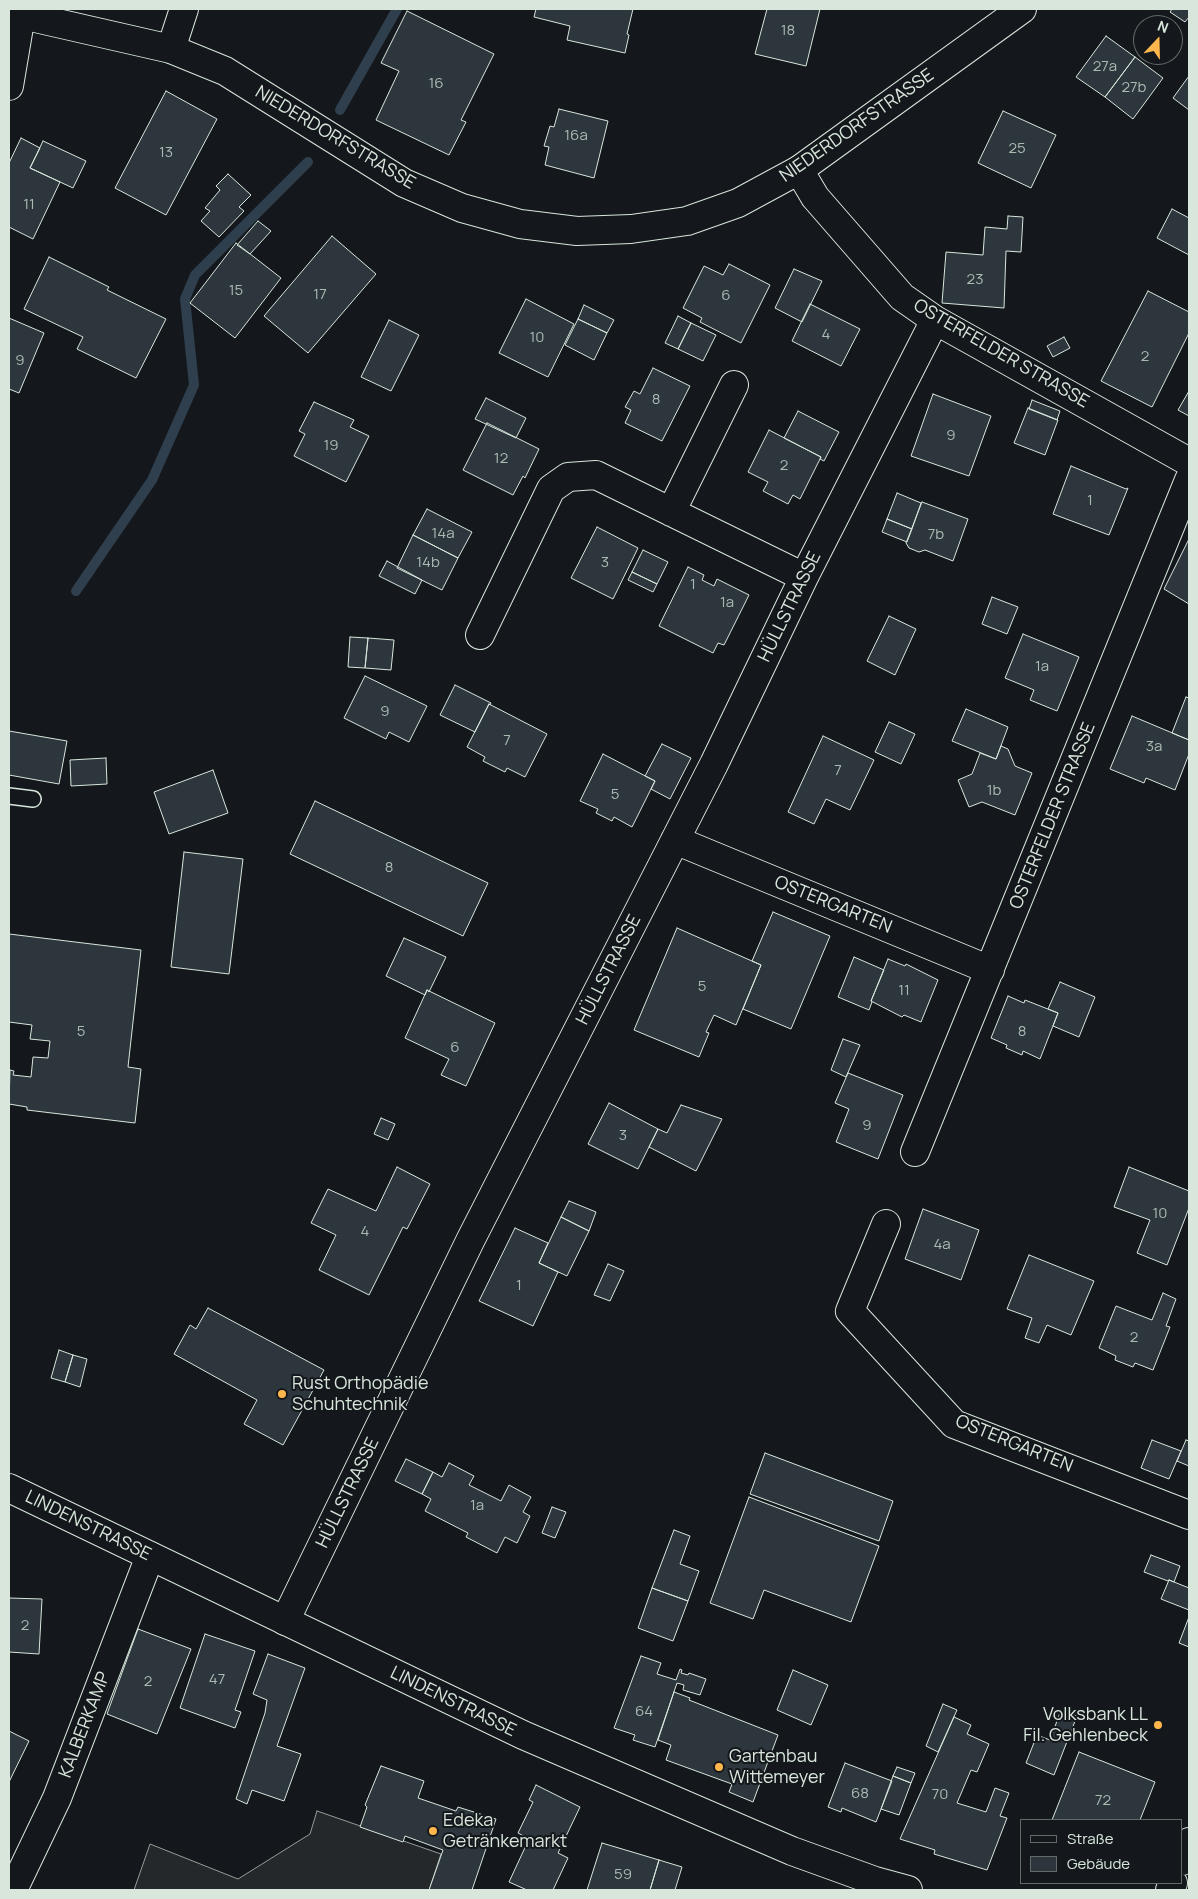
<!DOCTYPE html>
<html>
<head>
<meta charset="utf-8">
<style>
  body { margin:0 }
  #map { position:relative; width:1198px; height:1899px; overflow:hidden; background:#14181c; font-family:Manrope,sans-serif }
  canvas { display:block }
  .frame { position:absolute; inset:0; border:10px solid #d8e6dc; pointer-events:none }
  .legend { position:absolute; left:1020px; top:1819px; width:162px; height:65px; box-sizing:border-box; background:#14181c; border:1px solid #626a69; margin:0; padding:6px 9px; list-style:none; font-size:15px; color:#d8e6dc }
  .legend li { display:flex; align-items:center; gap:10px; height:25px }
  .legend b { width:25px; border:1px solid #626a69 }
  .north { position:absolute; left:1133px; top:15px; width:50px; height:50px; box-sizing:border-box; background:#14181c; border:1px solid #626a69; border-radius:50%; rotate:21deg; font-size:14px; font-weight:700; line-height:20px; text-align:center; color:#d8e6dc }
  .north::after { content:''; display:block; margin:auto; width:18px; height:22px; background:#ffb74d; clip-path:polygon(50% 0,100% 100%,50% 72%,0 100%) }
</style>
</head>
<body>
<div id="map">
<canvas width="1198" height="1899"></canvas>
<div class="frame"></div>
<ul class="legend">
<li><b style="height:6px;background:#14181c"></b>Straße</li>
<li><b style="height:14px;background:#2c363c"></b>Gebäude</li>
</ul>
<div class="north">N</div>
</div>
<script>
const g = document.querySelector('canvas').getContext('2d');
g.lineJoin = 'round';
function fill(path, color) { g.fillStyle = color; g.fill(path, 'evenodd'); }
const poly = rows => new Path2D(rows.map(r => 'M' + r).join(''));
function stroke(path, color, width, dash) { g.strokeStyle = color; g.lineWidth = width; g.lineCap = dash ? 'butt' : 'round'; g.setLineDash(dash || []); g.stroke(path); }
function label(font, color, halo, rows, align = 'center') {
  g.font = font + ' Manrope,sans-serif'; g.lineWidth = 4; g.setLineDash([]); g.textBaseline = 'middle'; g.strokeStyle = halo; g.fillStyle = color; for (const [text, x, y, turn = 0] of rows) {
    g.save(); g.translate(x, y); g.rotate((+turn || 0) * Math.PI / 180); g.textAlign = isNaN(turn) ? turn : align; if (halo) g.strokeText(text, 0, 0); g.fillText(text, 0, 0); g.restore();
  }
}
const parking = poly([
  [317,1811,441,1854,429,1890,134,1890,150,1844,238,1879,310,1834,317,1811]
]);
const stream = poly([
  [340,110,397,9],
  [76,591,152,480,194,385,185,299,195,275,308,162]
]);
const building = poly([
  [536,9,633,9,627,34,629,35,625,53,567,40,570,26,534,17,536,9],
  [767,9,820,9,806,66,755,54,767,9],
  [1172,9,1189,9,1189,17,1185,22,1170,12,1172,9],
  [407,11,494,54,461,120,466,122,449,155,376,120,399,71,381,63,407,11],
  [1106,36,1135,57,1105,97,1076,77,1106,36],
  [1135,57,1163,78,1133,119,1105,97,1135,57],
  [1189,76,1189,110,1173,98,1189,76],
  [166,91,217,119,166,215,115,188,166,91],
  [559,109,608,121,594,178,545,165,549,147,544,146,550,126,554,127,559,109],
  [1003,111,1056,135,1031,188,978,163,1003,111],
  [21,138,40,148,30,168,60,182,33,239,9,227,9,163,21,138],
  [43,141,86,161,73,188,30,168,43,141],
  [228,174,251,195,239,207,244,211,219,237,201,221,210,211,205,208,220,190,216,186,228,174],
  [1172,209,1189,218,1189,255,1157,238,1172,209],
  [1008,216,1023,217,1021,252,1006,251,1004,308,942,303,946,252,983,255,985,227,1007,229,1008,216],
  [258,221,271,231,250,254,237,245,258,221],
  [332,236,376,274,308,353,264,316,332,236],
  [236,243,281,278,235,338,190,303,236,243],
  [49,257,109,287,107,290,166,319,136,378,77,349,83,337,24,309,49,257],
  [729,264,770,285,741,343,700,322,702,318,683,308,704,266,723,275,729,264],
  [794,269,822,281,802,322,775,308,794,269],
  [1148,291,1189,312,1189,333,1152,407,1101,381,1148,291],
  [526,299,574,324,548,377,499,353,526,299],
  [810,304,860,329,841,366,792,341,810,304],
  [584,305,614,320,607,333,578,319,584,305],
  [678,316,691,323,678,349,665,343,678,316],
  [9,318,44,333,19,393,9,389,9,318],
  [578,319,607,333,594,360,565,345,578,319],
  [389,320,419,335,391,391,361,377,389,320],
  [691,323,716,335,703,361,678,349,691,323],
  [1064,337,1070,348,1053,357,1047,346,1064,337],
  [653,368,690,386,662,441,625,423,631,410,625,407,634,391,640,394,653,368],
  [1189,391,1189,416,1178,410,1189,391],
  [933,394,991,416,969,476,911,456,933,394],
  [486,398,526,418,516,438,475,419,486,398],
  [1032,400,1060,411,1057,420,1029,409,1032,400],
  [314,402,354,420,350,427,369,436,346,482,294,456,305,434,299,431,314,402],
  [1028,408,1058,420,1045,455,1014,443,1028,408],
  [798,411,839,432,824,461,820,459,821,457,784,438,798,411],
  [487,423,539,449,525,478,523,476,513,495,463,470,487,423],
  [769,430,821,457,800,499,793,495,788,504,763,491,768,482,748,472,769,430],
  [1071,466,1126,489,1128,488,1109,535,1053,514,1071,466],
  [897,493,921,503,912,529,887,519,897,493],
  [922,502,968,519,953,561,925,550,919,552,909,548,906,543,922,502],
  [427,509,472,532,458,558,413,535,427,509],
  [887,519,912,529,907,542,882,532,887,519],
  [597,527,638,548,613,599,571,578,597,527],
  [413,535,458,558,442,590,397,568,413,535],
  [1189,539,1189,604,1164,589,1189,539],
  [643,550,668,562,657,584,632,572,643,550],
  [387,561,422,580,415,594,379,576,387,561],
  [688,567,704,575,702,580,714,586,717,579,749,595,724,645,718,643,713,653,659,626,688,567],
  [632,572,657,584,653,592,628,580,632,572],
  [992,597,1018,607,1007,634,982,624,992,597],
  [889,616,916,629,895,675,867,661,889,616],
  [1023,634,1079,657,1057,711,1030,700,1034,690,1005,678,1023,634],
  [350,637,368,638,365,668,348,667,350,637],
  [368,638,394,640,391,670,365,668,368,638],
  [365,676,427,706,409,742,389,732,386,739,344,718,365,676],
  [455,685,491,703,490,705,489,704,475,732,440,715,455,685],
  [1186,697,1189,698,1189,740,1172,733,1186,697],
  [489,704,547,734,525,777,507,768,505,772,483,761,485,757,467,747,489,704],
  [966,709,1008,727,996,759,952,741,966,709],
  [1132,716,1189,740,1189,754,1175,790,1146,778,1144,783,1110,769,1132,716],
  [889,722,915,734,901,764,875,752,889,722],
  [9,731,67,741,59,784,9,775,9,731],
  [823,736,874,760,850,810,826,799,814,824,788,812,823,736],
  [662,744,691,758,670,799,651,789,655,781,645,776,662,744],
  [1001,746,1008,749,1015,766,1032,773,1015,815,982,802,969,807,958,780,972,774,980,753,996,759,1001,746],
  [603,754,655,781,632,827,614,817,612,821,596,813,598,809,580,801,603,754],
  [106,758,107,784,71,786,70,760,106,758],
  [213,770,228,813,169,834,154,792,213,770],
  [315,801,488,883,463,936,290,854,315,801],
  [184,852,243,859,229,974,171,967,184,852],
  [773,912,830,936,791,1029,743,1009,761,965,752,961,773,912],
  [677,928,761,965,736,1025,714,1015,706,1032,709,1033,699,1057,634,1030,677,928],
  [9,934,141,950,128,1067,141,1069,135,1123,27,1110,27,1107,9,1104,10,1070,14,1071,13,1075,31,1077,33,1057,48,1058,50,1041,30,1039,32,1025,9,1022,9,934],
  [404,938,446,957,429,992,427,990,425,995,386,976,404,938],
  [854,957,884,970,871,1001,872,1002,869,1010,838,997,854,957],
  [888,959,905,966,906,964,938,980,921,1022,904,1015,902,1017,871,1001,888,959],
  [1060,982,1095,997,1079,1037,1053,1026,1058,1013,1048,1009,1060,982],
  [427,990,495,1023,466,1086,441,1075,449,1059,405,1038,427,990],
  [1008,996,1024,1003,1025,1000,1058,1013,1040,1059,1023,1051,1022,1055,1006,1048,1007,1045,991,1038,1008,996],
  [843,1039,860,1045,846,1077,831,1070,843,1039],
  [848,1073,903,1095,878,1159,836,1142,849,1109,835,1103,848,1073],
  [609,1103,658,1129,638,1169,588,1144,609,1103],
  [681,1105,722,1119,696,1171,649,1147,658,1129,667,1133,681,1105],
  [381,1118,395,1124,388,1140,374,1134,381,1118],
  [397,1167,430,1184,407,1229,403,1227,369,1295,319,1270,336,1235,311,1223,328,1189,376,1211,397,1167],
  [1129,1167,1189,1191,1189,1208,1167,1265,1137,1253,1150,1220,1114,1207,1129,1167],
  [569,1201,596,1212,589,1231,561,1217,569,1201],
  [923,1209,979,1230,961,1280,905,1259,923,1209],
  [561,1217,589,1231,567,1276,539,1263,561,1217],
  [515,1228,548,1243,539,1263,558,1272,533,1326,479,1301,515,1228],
  [1029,1255,1094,1281,1071,1335,1047,1325,1039,1343,1025,1338,1032,1318,1007,1309,1029,1255],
  [608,1264,624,1271,610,1301,594,1295,608,1264],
  [1163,1293,1176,1299,1166,1326,1170,1327,1153,1370,1135,1363,1133,1367,1115,1360,1116,1356,1099,1348,1116,1306,1152,1320,1163,1293],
  [208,1308,324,1370,283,1445,244,1424,257,1400,174,1354,190,1325,196,1329,208,1308],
  [59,1350,73,1355,65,1382,51,1378,59,1350],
  [73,1355,87,1359,80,1387,65,1382,73,1355],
  [1152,1440,1181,1451,1169,1479,1141,1468,1152,1440],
  [1186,1440,1189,1441,1189,1466,1177,1461,1186,1440],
  [765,1453,893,1501,879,1541,750,1494,765,1453],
  [406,1459,433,1472,422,1494,395,1481,406,1459],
  [449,1463,474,1476,469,1485,501,1501,509,1485,531,1497,523,1512,530,1516,517,1543,505,1537,497,1553,466,1537,468,1533,425,1511,431,1499,422,1494,433,1472,442,1477,449,1463],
  [749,1497,879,1546,851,1622,764,1590,753,1619,710,1603,749,1497],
  [552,1507,566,1512,555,1538,542,1533,552,1507],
  [674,1530,690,1536,680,1564,699,1571,688,1601,652,1588,674,1530],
  [1151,1555,1180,1566,1174,1582,1169,1580,1168,1581,1144,1572,1151,1555],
  [1169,1580,1189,1588,1189,1610,1161,1599,1169,1580],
  [652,1588,688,1601,673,1641,638,1628,652,1588],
  [9,1598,42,1599,39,1654,9,1652,9,1598],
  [1189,1617,1189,1647,1179,1643,1189,1617],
  [138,1629,191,1649,157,1734,107,1714,138,1629],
  [205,1634,255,1651,235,1710,241,1712,235,1728,180,1708,205,1634],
  [268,1654,305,1668,277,1746,301,1754,284,1801,252,1790,247,1804,236,1799,265,1713,267,1700,253,1694,268,1654],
  [641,1656,661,1663,657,1674,676,1680,680,1669,682,1670,681,1673,688,1675,689,1673,706,1679,700,1695,683,1690,684,1685,677,1683,655,1747,633,1740,635,1735,614,1728,641,1656],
  [793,1670,828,1685,811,1725,777,1710,793,1670],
  [674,1692,690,1698,689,1700,778,1735,753,1802,729,1792,732,1784,666,1760,671,1745,658,1740,674,1692],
  [943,1704,957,1710,938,1752,926,1746,943,1704],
  [1061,1710,1077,1716,1054,1775,1026,1763,1037,1735,1050,1740,1061,1710],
  [954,1717,971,1725,967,1734,989,1744,977,1772,971,1770,957,1803,986,1812,995,1788,1009,1793,1000,1816,1007,1818,987,1870,934,1854,935,1850,900,1839,954,1717],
  [9,1731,29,1741,9,1782,9,1731],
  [1079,1752,1155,1782,1140,1820,1052,1820,1079,1752],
  [845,1763,892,1781,876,1822,842,1808,841,1812,828,1807,845,1763],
  [381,1766,424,1781,418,1798,456,1811,458,1807,496,1819,472,1890,429,1890,443,1850,405,1836,403,1842,360,1827,367,1807,365,1805,381,1766],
  [897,1767,915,1773,911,1783,893,1776,897,1767],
  [893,1776,911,1783,899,1815,881,1809,893,1776],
  [536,1785,580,1807,558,1853,568,1858,553,1890,527,1890,509,1882,529,1839,518,1833,533,1802,529,1800,536,1785],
  [602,1843,659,1860,650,1890,587,1890,602,1843],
  [659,1860,682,1867,675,1890,650,1890,659,1860]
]);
const service = poly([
  [9,796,33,799]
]);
const minor = poly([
  [171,49,184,9],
  [9,86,22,9],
  [799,170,815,197,902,297,935,320,1189,462],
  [671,512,734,385],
  [480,635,551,489,568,477,596,475,804,577],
  [675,840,990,970],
  [915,1152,1189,480],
  [886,1224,850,1311,954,1424,1189,1515],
  [285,1621,471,1239,714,764,804,577,935,320],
  [1182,1861,1189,1842],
  [13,1890,57,1798,150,1556],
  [1170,1890,1173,1883]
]);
const secondary = poly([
  [9,12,171,49,225,71,404,183,462,208,520,224,577,231,631,229,687,221,738,203,799,170,1022,9]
]);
const primary = poly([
  [9,1488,523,1735,792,1851,875,1881,908,1890]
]);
const markers = [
  [282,1394,5,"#ffb74d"],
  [1158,1725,5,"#ffb74d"],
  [719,1767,5,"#ffb74d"],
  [433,1831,5,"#ffb74d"]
];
const numberNames = [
  ["18",788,31],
  ["27a",1105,67],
  ["16",436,84],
  ["27b",1134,88],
  ["16a",576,136],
  ["25",1017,149],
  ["13",166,153],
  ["11",29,205],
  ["23",975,280],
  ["15",236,291],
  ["17",320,295],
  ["6",726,296],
  ["4",826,335],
  ["10",537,338],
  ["2",1145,357],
  ["9",20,361],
  ["8",656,400],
  ["9",951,436],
  ["19",331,446],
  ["12",501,459],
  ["2",784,466],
  ["1",1090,501],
  ["14a",443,534],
  ["7b",936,535],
  ["14b",428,563],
  ["3",605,563],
  ["1",693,585],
  ["1a",727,603],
  ["1a",1042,667],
  ["9",385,712],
  ["7",507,741],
  ["3a",1154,747],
  ["7",838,771],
  ["1b",994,791],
  ["5",615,795],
  ["8",389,868],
  ["5",702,987],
  ["11",904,991],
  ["5",81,1032],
  ["8",1022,1032],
  ["6",455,1048],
  ["9",867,1126],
  ["3",623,1136],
  ["10",1160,1214],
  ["4",365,1232],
  ["4a",942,1245],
  ["1",519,1286],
  ["2",1134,1338],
  ["1a",477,1506],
  ["2",25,1626],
  ["47",217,1680],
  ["2",148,1682],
  ["64",644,1712],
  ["68",860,1794],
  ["70",940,1795],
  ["72",1103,1801],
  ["59",623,1875]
];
const streetNames = [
  ["NIEDERDORFSTRASSE",857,126,-35],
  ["NIEDERDORFSTRASSE",335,138,31],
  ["OSTERFELDER STRASSE",1001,354,30],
  ["HÜLLSTRASSE",790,607,-64],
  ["OSTERFELDER STRASSE",1053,816,-68],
  ["OSTERGARTEN",833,905,22],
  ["HÜLLSTRASSE",609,970,-63],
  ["OSTERGARTEN",1014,1444,22],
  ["HÜLLSTRASSE",348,1493,-64],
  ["LINDENSTRASSE",88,1526,26],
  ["LINDENSTRASSE",453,1702,26],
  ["KALBERKAMP",85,1725,-69]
];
const poiNames = [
  ["Rust Orthopädie",292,1384],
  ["Schuhtechnik",292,1405],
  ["Volksbank LL",1148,1715,"right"],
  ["Fil. Gehlenbeck",1148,1736,"right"],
  ["Gartenbau",729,1757],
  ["Wittemeyer",729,1778],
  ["Edeka",443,1821],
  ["Getränkemarkt",443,1842]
];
fill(parking, '#24282b');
stroke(parking, '#939e99', 1);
stroke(stream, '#2f3f4d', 10);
fill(building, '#2c363c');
stroke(building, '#d8e6dc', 1);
stroke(service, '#d8e6dc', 18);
stroke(minor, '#d8e6dc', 30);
stroke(secondary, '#d8e6dc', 30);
stroke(primary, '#d8e6dc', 30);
stroke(service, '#14181c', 15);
stroke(minor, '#14181c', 28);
stroke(secondary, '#14181c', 28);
stroke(primary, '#14181c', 28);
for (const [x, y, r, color] of markers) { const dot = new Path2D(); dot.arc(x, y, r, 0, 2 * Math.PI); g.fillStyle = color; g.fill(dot); stroke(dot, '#14181c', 2); }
label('15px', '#adbab4', null, numberNames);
label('18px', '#d8e6dc', '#14181c', streetNames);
label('18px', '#d8e6dc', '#14181c', poiNames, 'left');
</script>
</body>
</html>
